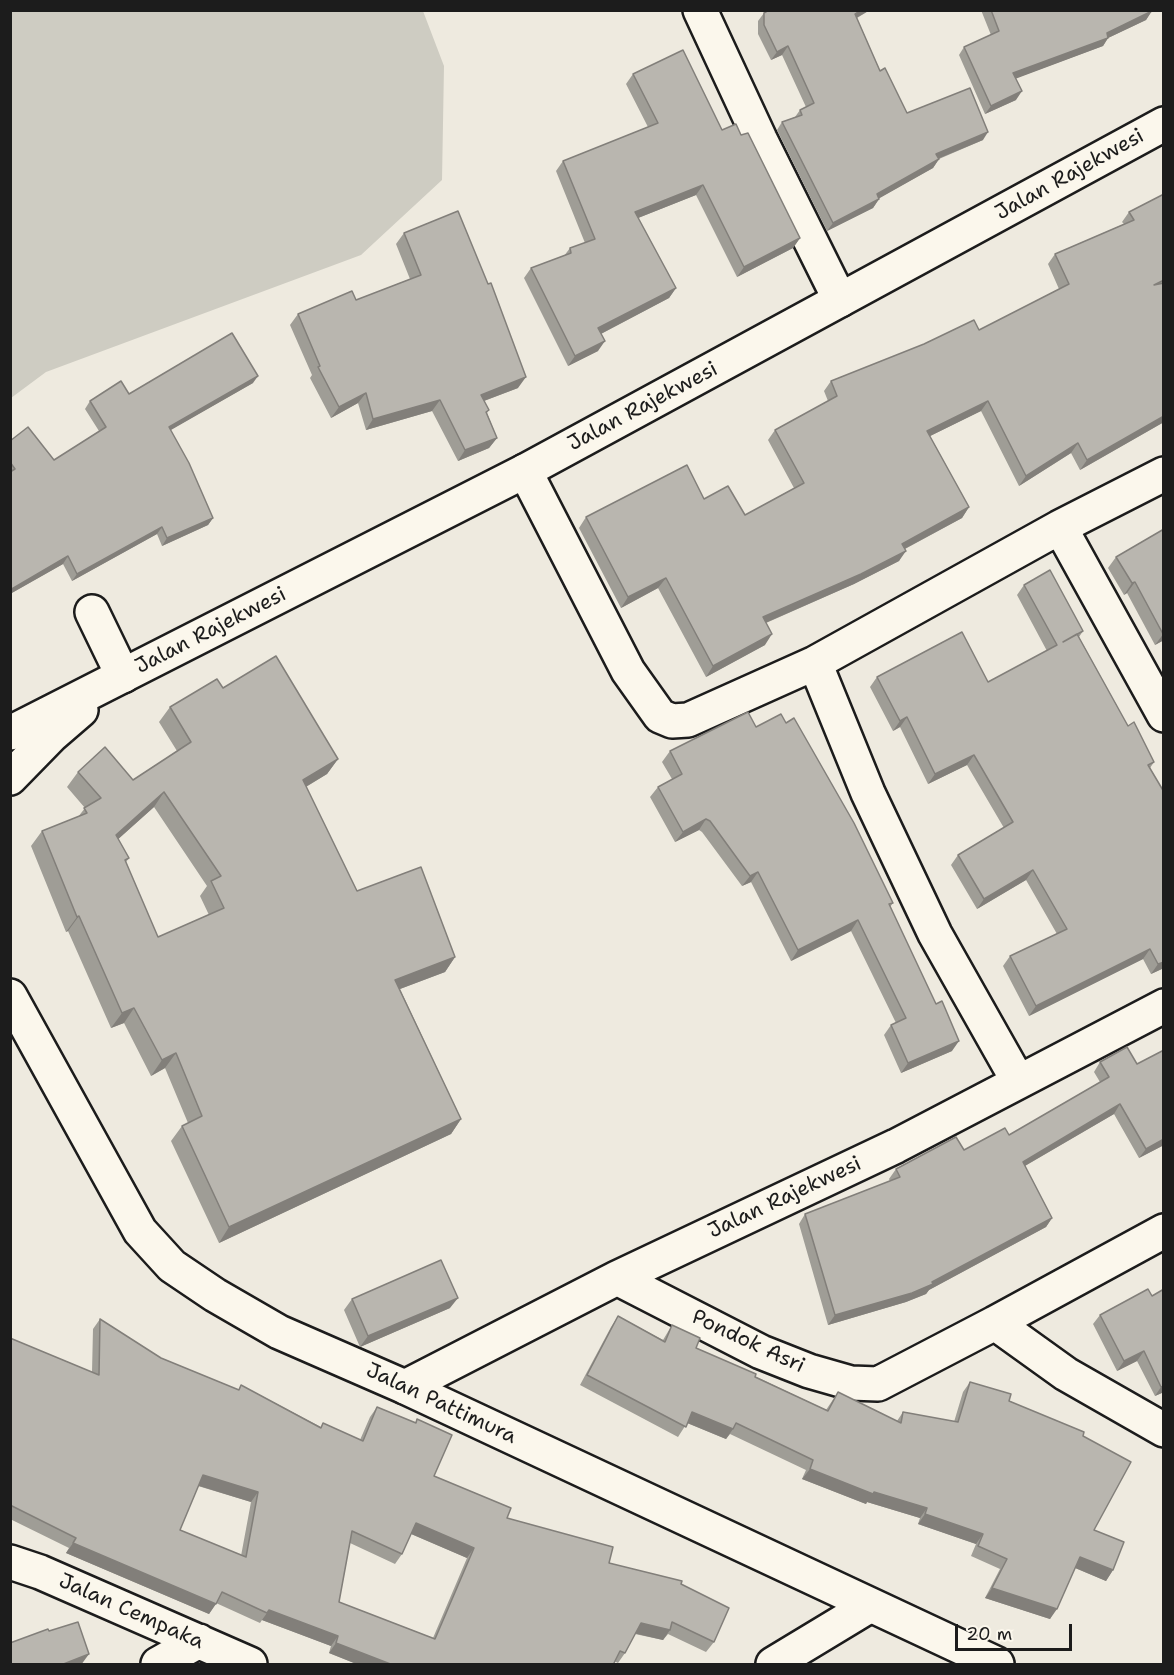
<!DOCTYPE html>
<html>
<head>
<meta charset="utf-8">
<style>
  body { margin:0 }
  #map { position:relative; width:1174px; height:1675px; overflow:hidden; background:#eeeadf; font-family:"Shantell Sans",sans-serif }
  canvas { display:block }
  .frame { position:absolute; inset:0; border:12px solid #1c1c1c; pointer-events:none }
  .scale { position:absolute; left:955px; top:1624px; width:117px; height:27px; box-sizing:border-box; border:3px solid #1c1c1c; border-top:0; padding-left:8px; font-size:18px; line-height:21px; white-space:nowrap; color:#1c1c1c; -webkit-text-stroke:4px #fbf7ec; paint-order:stroke }
</style>
</head>
<body>
<div id="map">
<canvas width="1174" height="1675"></canvas>
<div class="frame"></div>
<div class="scale">20 m</div>
</div>
<script>
const g = document.querySelector('canvas').getContext('2d');
g.lineJoin = 'round';
function fill(path, color) { g.fillStyle = color; g.fill(path, 'evenodd'); }
const poly = rows => new Path2D(rows.map(r => 'M' + r).join(''));
function stroke(path, color, width, dash) { g.strokeStyle = color; g.lineWidth = width; g.lineCap = dash ? 'butt' : 'round'; g.setLineDash(dash || []); g.stroke(path); }
function label(font, color, halo, rows, align = 'center') {
  g.font = font + ' "Shantell Sans",sans-serif'; g.lineWidth = 4.5; g.setLineDash([]); g.textBaseline = 'middle'; g.strokeStyle = halo; g.fillStyle = color; for (const [text, x, y, turn = 0] of rows) {
    g.save(); g.translate(x, y); g.rotate((+turn || 0) * Math.PI / 180); g.textAlign = isNaN(turn) ? turn : align; if (halo) g.strokeText(text, 0, 0); g.fillText(text, 0, 0); g.restore();
  }
}
const green = poly([
  [11,10,423,11,444,66,442,180,361,255,46,372,11,398]
]);
const street = poly([
  [700,10,760,139,840,300],
  [525,471,628,671,660,716,672,721,688,720,815,663,1060,527,1164,474],
  [1060,527,1164,715],
  [92,612,123,676],
  [815,663,868,793,935,934,1018,1081],
  [617,1278,761,1352,809,1371,851,1383,878,1384,995,1323,1066,1374,1164,1430],
  [995,1323,1164,1231],
  [405,1387,617,1278,896,1146,1164,1006],
  [10,1562,40,1572,250,1664],
  [158,1664,199,1641],
  [773,1664,869,1606]
]);
const secondary = poly([
  [10,996,140,1231,172,1266,215,1295,279,1332,405,1387,997,1664]
]);
const highway = poly([
  [10,733,525,471,1164,124],
  [10,778,52,735,81,710]
]);
const wall = poly([
  [769,10,870,10,857,18,880,71,907,113,983,140,939,159,933,168,879,198,879,199,873,208,827,231,777,130,782,122,795,117,800,110,806,107,782,55,771,60,758,34,758,21,764,13],
  [981,10,1152,10,1146,20,1108,38,1103,46,1016,78,1016,100,985,114,959,55,964,47,991,35],
  [633,74,722,130,741,135,800,238,793,248,737,277,696,195,638,218,676,288,669,298,601,334,598,351,568,366,524,278,531,268,564,256,570,248,585,243,556,171,563,161,648,127,626,84],
  [1164,194,1164,422,1080,470,1071,453,1019,486,981,411,930,436,969,507,962,518,905,549,899,561,854,584,766,623,765,645,706,677,658,588,621,608,579,528,586,517,704,499,745,515,794,488,768,440,775,430,828,401,824,391,831,381,979,330,1059,289,1048,264,1055,254,1124,224,1122,222,1129,212],
  [404,233,518,388,484,401,489,410,487,413,497,438,489,448,458,461,432,411,366,430,358,403,331,418,310,378,312,375,290,325,298,314,356,300,410,279,396,244],
  [253,383,170,430,213,518,208,525,162,546,157,534,72,581,63,564,10,594,10,441,54,460,99,431,85,409,90,401,129,394],
  [1164,529,1164,640,1155,645,1127,593,1124,595,1108,568,1116,557],
  [1024,585,1083,631,1079,637,1128,726,1154,762,1150,768,1164,792,1164,968,1151,974,1143,959,1029,1016,1003,966,1010,956,1057,934,1026,880,977,909,951,865,958,855,1004,828,967,765,928,784,900,727,893,731,870,687,877,677,988,682,1047,651,1017,595],
  [223,688,338,759,327,774,306,787,357,891,455,957,445,972,400,989,461,1119,451,1134,219,1243,171,1141,182,1126,188,1123,165,1068,151,1076,124,1023,111,1028,68,931,66,932,31,846,42,831,78,817,85,808,67,787,78,772,133,780,177,751,159,722,170,707],
  [154,807,207,886,200,896,209,915,158,937,126,862,129,858,118,839],
  [756,727,893,903,890,907,952,1051,901,1073,884,1035,891,1025,896,1023,851,931,791,961,751,882,742,886,702,832,699,830,675,842,650,797,658,787,672,779,662,762,670,751],
  [1100,1062,1164,1145,1139,1158,1114,1114,1025,1166,1052,1218,1046,1227,929,1290,926,1294,906,1302,828,1325,799,1224,805,1214,890,1181,889,1179,896,1169,964,1150,1009,1135,1100,1082,1094,1072],
  [1148,1289,1164,1392,1155,1396,1137,1361,1117,1371,1093,1324,1100,1315],
  [352,1299,450,1308,360,1347,344,1310],
  [618,1316,663,1340,672,1325,696,1348,826,1410,838,1392,897,1421,903,1412,954,1422,963,1392,970,1382,1083,1436,1094,1530,1113,1570,1106,1581,1075,1568,1050,1619,985,1598,1000,1569,971,1556,976,1544,918,1524,920,1518,867,1502,866,1504,802,1479,806,1470,730,1434,726,1439,687,1423,678,1437,580,1385,611,1327],
  [100,1319,161,1358,238,1390,241,1385,321,1427,323,1423,360,1440,370,1417,377,1407,415,1423,417,1419,434,1476,507,1518,609,1563,681,1584,714,1642,706,1652,668,1634,663,1640,635,1634,625,1653,618,1663,614,1661,613,1665,359,1665,329,1653,331,1646,262,1620,260,1623,216,1603,209,1614,66,1553,69,1548,10,1519,10,1338,92,1372,93,1329],
  [198,1486,251,1502,241,1556,180,1530],
  [411,1534,467,1558,433,1638,339,1602,350,1543,395,1564,402,1554]
]);
const shadedWall = poly([
  [861,10,870,10,849,22,855,14],
  [1152,11,1146,20,1108,38,1103,46,1007,82,1013,73,1107,33],
  [788,46,782,55,771,60,777,52],
  [1022,91,1016,100,985,114,991,106],
  [988,132,983,140,930,162,936,154],
  [939,159,933,168,871,203,877,194],
  [703,185,696,195,628,222,635,212],
  [879,199,873,208,827,231,833,223],
  [800,238,793,248,737,277,744,267],
  [676,288,669,298,591,339,598,328],
  [605,341,598,351,568,366,575,356],
  [258,376,253,383,164,434,169,427],
  [526,377,518,388,473,405,481,395],
  [366,393,358,403,331,418,339,407],
  [440,400,432,411,366,430,373,419],
  [988,401,981,411,920,441,927,431],
  [1164,416,1164,422,1080,470,1087,460],
  [497,438,489,448,458,461,465,450],
  [1078,443,1071,453,1019,486,1026,476],
  [969,507,962,518,895,554,902,544],
  [213,518,208,525,162,546,167,538],
  [162,527,157,534,72,581,77,574],
  [906,551,899,561,854,584,756,627,763,617],
  [68,556,63,564,10,594,10,590],
  [666,578,658,588,621,608,628,597],
  [1135,582,1127,593,1124,595,1132,583],
  [1164,633,1164,640,1155,645],
  [772,634,765,645,706,677,713,666],
  [907,717,900,727,893,731,900,721],
  [974,755,967,765,928,784,935,774],
  [338,759,327,774,292,795,303,780],
  [164,792,154,807,105,851,116,835],
  [706,819,699,830,675,842,683,832],
  [1033,870,1026,880,977,909,984,899],
  [758,872,751,882,742,886,750,876],
  [79,916,68,931,66,932,77,917],
  [858,920,851,931,791,961,798,950],
  [1150,949,1143,959,1029,1016,1036,1006],
  [455,957,445,972,384,995,395,980],
  [1164,962,1164,968,1151,974,1158,964],
  [134,1008,124,1023,111,1028,122,1013],
  [959,1041,952,1051,901,1073,908,1063],
  [176,1053,165,1068,151,1076,162,1060],
  [1120,1104,1114,1114,1016,1171,1023,1162],
  [461,1119,451,1134,219,1243,229,1227],
  [1164,1139,1164,1145,1139,1158,1146,1149],
  [1052,1218,1046,1227,929,1290,926,1294,906,1302,828,1325,835,1315,932,1282],
  [458,1298,450,1308,360,1347,368,1336],
  [1144,1351,1137,1361,1117,1371,1124,1361],
  [1164,1386,1164,1392,1155,1396,1161,1387],
  [692,1412,733,1429,726,1439,685,1422],
  [810,1469,927,1508,920,1518,867,1502,866,1504,802,1479],
  [203,1475,258,1492,251,1502,196,1485],
  [925,1514,983,1534,976,1544,918,1524],
  [416,1523,474,1548,467,1558,409,1533],
  [73,1543,216,1604,209,1614,66,1553],
  [1080,1557,1113,1570,1106,1581,1073,1567],
  [992,1588,1057,1609,1050,1619,985,1598],
  [269,1610,338,1636,331,1646,262,1620],
  [641,1623,670,1630,663,1640,633,1633],
  [336,1643,393,1665,359,1665,329,1653],
  [89,1654,81,1665,61,1665]
]);
const building = poly([
  [769,10,861,10,855,14,880,71,885,68,907,113,970,88,988,132,936,154,939,159,877,194,879,199,833,223,782,122,802,115,800,110,814,103,788,46,777,52,764,25,764,13,769,10],
  [991,10,1152,10,1152,11,1107,33,1108,38,1013,73,1022,91,991,106,964,47,999,31,991,10],
  [683,50,722,130,736,124,741,135,748,133,800,238,744,267,703,185,635,212,676,288,598,328,605,341,575,356,531,268,571,253,570,248,595,239,563,161,658,123,633,74,683,50],
  [1164,194,1164,280,1154,285,1164,283,1164,416,1087,460,1078,443,1026,476,988,401,927,431,969,507,902,544,906,551,861,574,763,617,772,634,713,666,666,578,628,597,586,517,687,465,704,499,728,486,745,515,804,483,775,430,837,396,831,381,924,344,974,320,979,330,1069,284,1055,254,1134,220,1129,212,1164,194],
  [458,211,488,284,491,283,526,377,481,395,489,410,486,412,497,438,465,450,440,400,373,419,366,393,339,407,318,367,320,366,298,314,352,291,356,300,421,275,404,233,458,211],
  [232,333,258,376,169,427,189,463,213,518,167,538,162,527,77,574,68,556,10,590,10,472,15,469,10,462,10,441,28,427,54,460,106,427,90,401,121,381,129,394,232,333],
  [1164,529,1164,633,1163,634,1135,582,1132,583,1116,557,1164,529],
  [1050,570,1083,631,1063,642,1077,634,1128,726,1134,722,1154,762,1148,765,1164,792,1164,962,1158,964,1150,949,1036,1006,1010,956,1067,929,1033,870,984,899,958,855,1013,822,974,755,935,774,907,717,900,721,877,677,962,632,988,682,1057,645,1024,585,1050,570],
  [276,656,338,759,303,780,357,891,421,867,455,957,395,980,461,1119,229,1227,182,1126,202,1116,176,1053,162,1060,134,1008,122,1013,79,916,77,917,42,831,87,813,84,808,101,798,78,772,105,747,133,780,191,742,170,707,217,679,223,688,276,656],
  [164,792,221,876,211,881,224,908,158,937,125,860,129,858,116,835,164,792],
  [748,712,756,727,781,714,786,723,794,718,854,823,893,903,889,904,936,1004,942,1001,959,1041,908,1063,891,1025,906,1018,858,920,798,950,758,872,750,876,710,821,706,819,683,832,658,787,682,774,670,751,748,712],
  [1127,1047,1137,1064,1164,1050,1164,1139,1146,1149,1120,1104,1023,1162,1052,1218,932,1282,933,1284,912,1293,835,1315,805,1214,900,1177,896,1169,956,1137,964,1150,1005,1128,1009,1135,1109,1077,1100,1062,1127,1047],
  [441,1260,458,1298,368,1336,352,1299,441,1260],
  [1148,1289,1152,1296,1164,1289,1164,1386,1161,1387,1144,1351,1124,1361,1100,1315,1148,1289],
  [618,1316,665,1342,672,1325,700,1338,696,1348,756,1374,755,1377,828,1411,838,1392,901,1423,903,1412,958,1422,970,1382,1011,1394,1009,1401,1084,1432,1083,1436,1131,1462,1094,1530,1124,1542,1113,1570,1080,1557,1057,1609,992,1588,1007,1559,978,1546,983,1534,925,1514,927,1508,874,1492,873,1494,810,1469,813,1460,736,1423,733,1429,692,1412,686,1427,587,1375,618,1316],
  [100,1319,161,1358,239,1390,241,1385,321,1428,323,1423,363,1441,377,1407,416,1423,417,1419,452,1435,434,1476,511,1508,507,1518,613,1547,609,1563,682,1581,681,1584,729,1608,714,1642,672,1622,670,1630,641,1623,625,1653,620,1651,613,1665,393,1665,336,1643,338,1636,269,1610,267,1613,222,1592,216,1604,73,1543,76,1538,10,1505,10,1338,99,1375,100,1319],
  [203,1475,258,1492,246,1557,180,1530,203,1475],
  [416,1523,474,1548,435,1639,339,1602,352,1531,402,1554,416,1523],
  [78,1622,89,1654,61,1665,10,1665,10,1643,48,1629,49,1631,78,1622]
]);
const streetNames = [
  ["Jalan Rajekwesi",1070,175,-29],
  ["Jalan Rajekwesi",643,407,-28],
  ["Jalan Rajekwesi",211,631,-27],
  ["Jalan Rajekwesi",785,1198,-25],
  ["Pondok Asri",748,1342,25],
  ["Jalan Pattimura",441,1404,25],
  ["Jalan Cempaka",131,1612,24]
];
fill(green, '#ceccc2');
stroke(street, '#1c1c1c', 38);
stroke(secondary, '#1c1c1c', 38);
stroke(highway, '#1c1c1c', 38);
stroke(street, '#fbf7ec', 33);
stroke(secondary, '#fbf7ec', 33);
stroke(highway, '#fbf7ec', 33);
fill(wall, '#9f9d96');
fill(shadedWall, '#827f7a');
fill(building, '#b9b6af');
stroke(building, '#827f7a', 1.5);
label('21px', '#1c1c1c', '#fbf7ec', streetNames);
</script>
</body>
</html>
